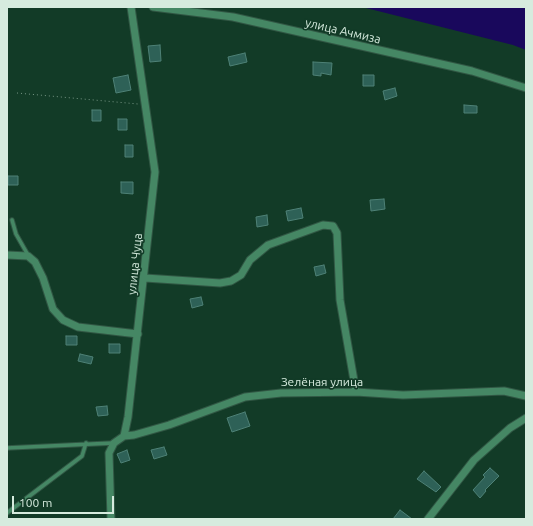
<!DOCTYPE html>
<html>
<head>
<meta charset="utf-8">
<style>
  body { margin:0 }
  #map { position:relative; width:533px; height:526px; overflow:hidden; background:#123b27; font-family:Ubuntu,sans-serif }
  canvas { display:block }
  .frame { position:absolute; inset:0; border:8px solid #d6ebde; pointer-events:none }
  .scale { position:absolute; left:12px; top:496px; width:102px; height:18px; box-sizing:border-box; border:2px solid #d6ebde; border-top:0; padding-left:5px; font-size:12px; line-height:14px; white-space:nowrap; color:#d6ebde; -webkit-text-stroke:3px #123b27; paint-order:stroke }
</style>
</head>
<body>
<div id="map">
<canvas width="533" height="526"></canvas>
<div class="frame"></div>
<div class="scale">100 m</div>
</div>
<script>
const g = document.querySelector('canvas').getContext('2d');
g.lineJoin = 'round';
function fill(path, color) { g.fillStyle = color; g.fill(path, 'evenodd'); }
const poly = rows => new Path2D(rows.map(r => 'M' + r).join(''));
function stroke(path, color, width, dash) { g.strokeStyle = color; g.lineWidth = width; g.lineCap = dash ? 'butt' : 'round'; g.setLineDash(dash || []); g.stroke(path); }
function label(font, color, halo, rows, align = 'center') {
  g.font = font + ' Ubuntu,sans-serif'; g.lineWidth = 3.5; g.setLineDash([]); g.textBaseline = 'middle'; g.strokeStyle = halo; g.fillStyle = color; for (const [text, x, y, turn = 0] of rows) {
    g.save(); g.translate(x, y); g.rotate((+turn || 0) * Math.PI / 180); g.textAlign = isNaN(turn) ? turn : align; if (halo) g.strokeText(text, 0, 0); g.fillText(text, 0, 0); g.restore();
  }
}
const water = poly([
  [362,7,526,7,526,50,513,45]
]);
const building = poly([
  [160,45,161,61,150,62,148,46,160,45],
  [245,53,247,62,230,66,228,57,245,53],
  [313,62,332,63,331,75,321,73,321,76,313,75,313,62],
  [128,75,131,90,116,93,113,78,128,75],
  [363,75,374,75,374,86,363,86,363,75],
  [395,88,397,96,385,100,383,91,395,88],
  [464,105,477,106,477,113,464,113,464,105],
  [92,110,101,110,101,121,92,121,92,110],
  [118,119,127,119,127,130,118,130,118,119],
  [125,145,133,145,133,157,125,157,125,145],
  [8,176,18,176,18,185,8,185,8,176],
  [121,182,133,182,133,194,121,193,121,182],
  [384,199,385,209,371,211,370,200,384,199],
  [301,208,303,218,288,221,286,211,301,208],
  [267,215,268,225,257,227,256,217,267,215],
  [324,265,326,273,316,276,314,267,324,265],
  [201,297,203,305,192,308,190,299,201,297],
  [66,336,77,336,77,345,66,345,66,336],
  [109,344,120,344,120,353,109,353,109,344],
  [80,354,93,357,91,364,78,361,80,354],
  [107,406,108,415,98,416,96,407,107,406],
  [245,412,250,426,232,432,227,418,245,412],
  [164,447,167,455,154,459,151,450,164,447],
  [127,450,130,460,121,463,117,454,127,450],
  [490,468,499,476,485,490,486,491,480,498,473,490,485,477,483,475,490,468],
  [424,471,441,487,436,492,417,479,424,471],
  [400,510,412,519,393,519,400,510]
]);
const path = poly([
  [17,93,138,104]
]);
const service = poly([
  [12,220,16,234,28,255],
  [7,448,113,443],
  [7,513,82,456,86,443]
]);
const minor = poly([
  [153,7,233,17,472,71,526,88],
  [7,255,28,256,35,262,43,278,53,309,63,320,78,327,138,334],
  [145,278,220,283,231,281,241,275,250,260,268,245,323,225,333,226,337,233,340,300,356,392],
  [124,436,134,435,169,425,245,397,281,393,356,392,403,395,504,391,526,396],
  [111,519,109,453,114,443,124,436,128,417,155,172,131,7],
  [428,519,474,460,510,428,526,418]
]);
const streetNames = [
  ["улица Ачмиза",343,31,13],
  ["улица Чуца",135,264,-84],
  ["Зелёная улица",322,382]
];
fill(water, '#19085c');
fill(building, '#2e6157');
stroke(building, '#4e8176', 1);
stroke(service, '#315744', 5.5);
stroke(minor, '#315744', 9);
stroke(path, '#789786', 1, [1, 3]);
stroke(service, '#458764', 3.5);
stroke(minor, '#458764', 7);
label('12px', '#d6ebde', '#123b27', streetNames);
</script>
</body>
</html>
